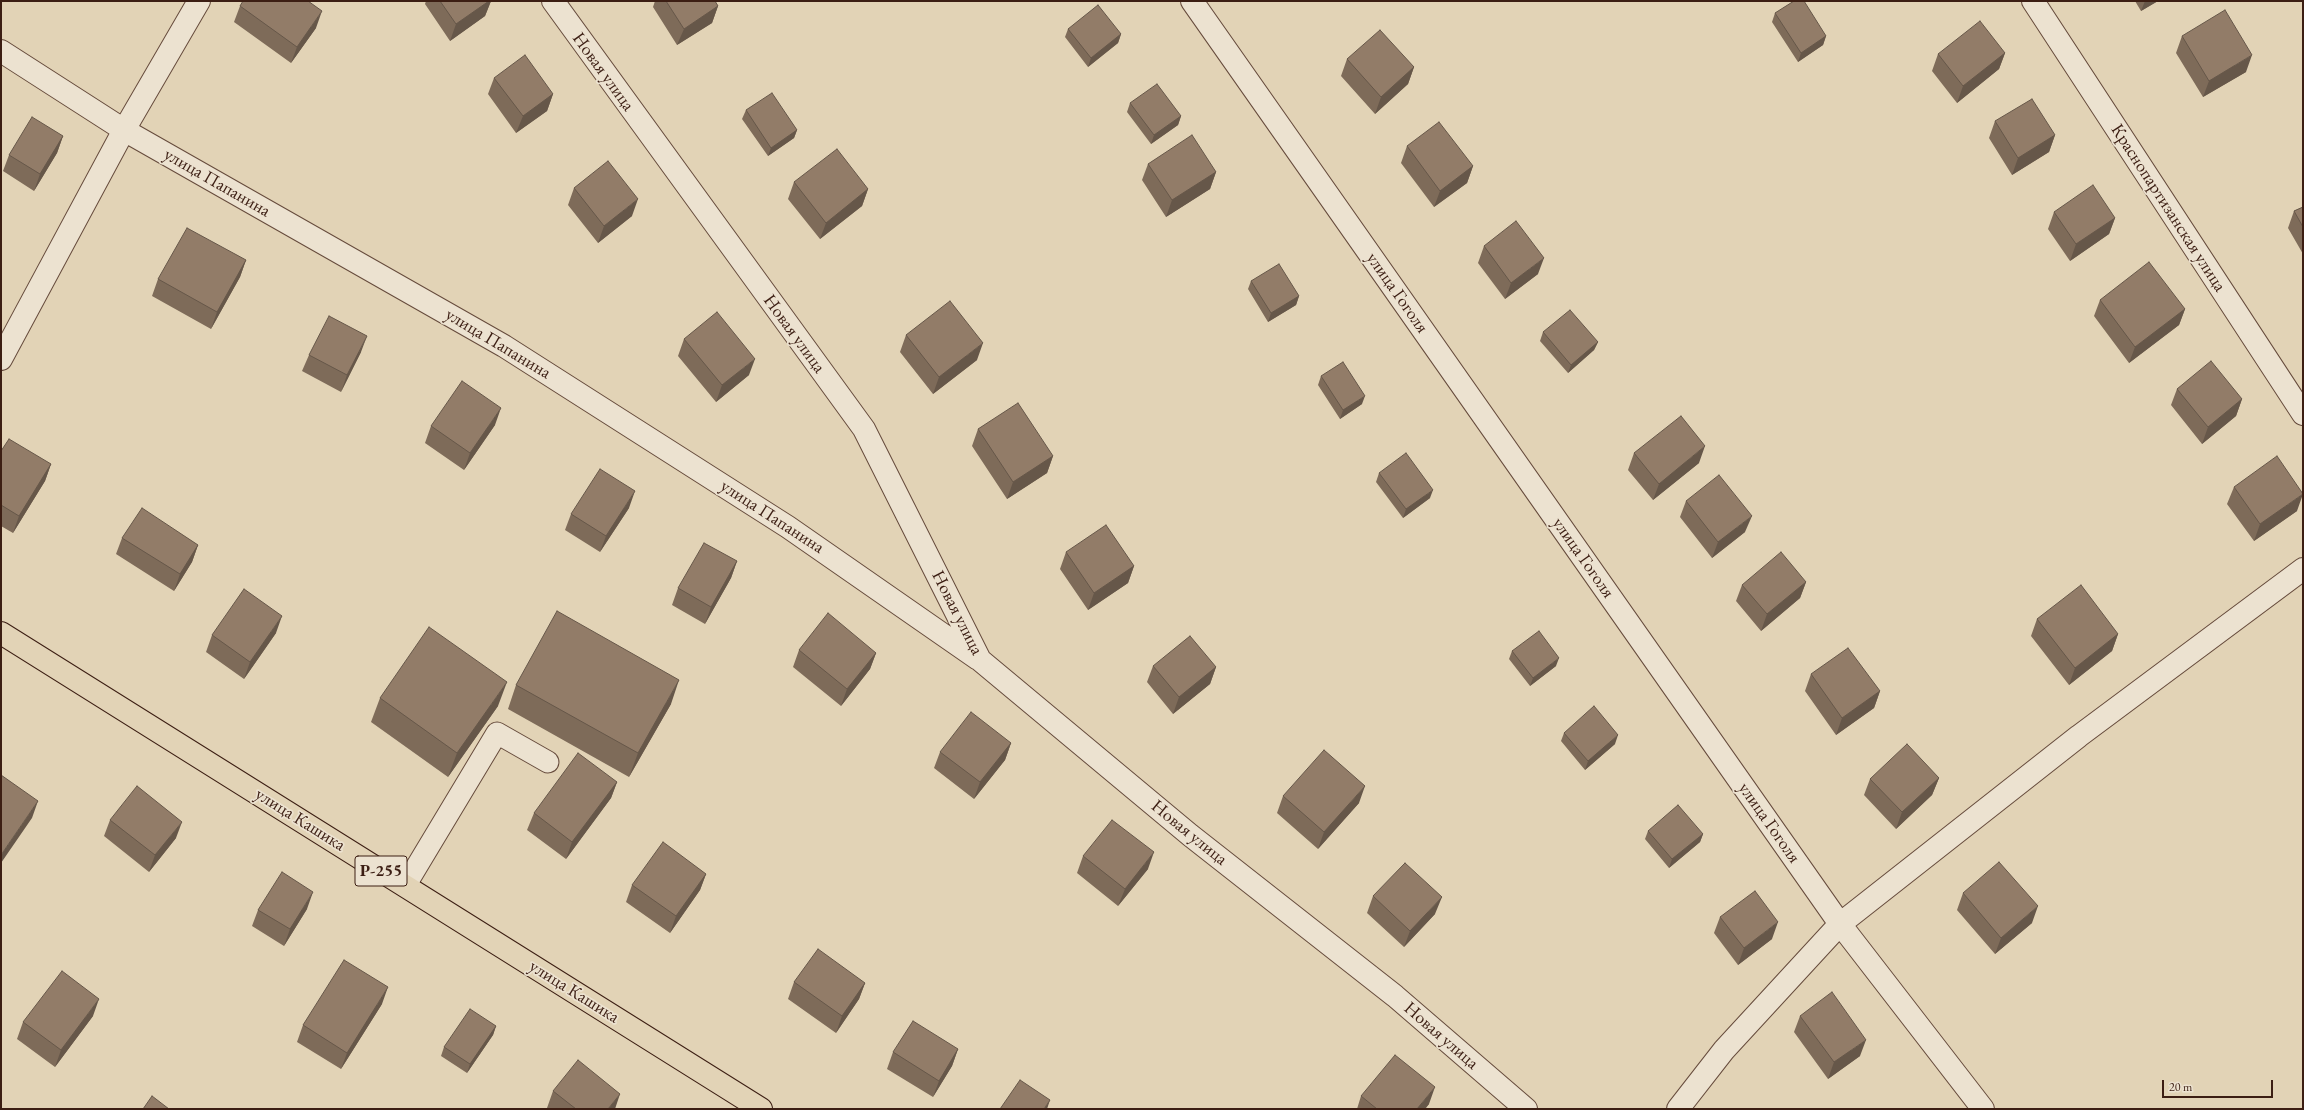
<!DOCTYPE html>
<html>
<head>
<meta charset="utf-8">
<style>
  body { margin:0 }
  #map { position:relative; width:2304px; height:1110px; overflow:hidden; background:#e2d3b6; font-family:"EB Garamond",serif }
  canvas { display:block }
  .frame { position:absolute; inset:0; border:2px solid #3c1e13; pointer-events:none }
  .scale { position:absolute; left:2162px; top:1080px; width:111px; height:18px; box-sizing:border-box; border:2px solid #3c1e13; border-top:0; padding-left:5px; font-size:12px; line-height:14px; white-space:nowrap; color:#3c1e13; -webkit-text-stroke:3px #ece2d0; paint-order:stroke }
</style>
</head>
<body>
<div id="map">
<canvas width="2304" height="1110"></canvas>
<div class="frame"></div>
<div class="scale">20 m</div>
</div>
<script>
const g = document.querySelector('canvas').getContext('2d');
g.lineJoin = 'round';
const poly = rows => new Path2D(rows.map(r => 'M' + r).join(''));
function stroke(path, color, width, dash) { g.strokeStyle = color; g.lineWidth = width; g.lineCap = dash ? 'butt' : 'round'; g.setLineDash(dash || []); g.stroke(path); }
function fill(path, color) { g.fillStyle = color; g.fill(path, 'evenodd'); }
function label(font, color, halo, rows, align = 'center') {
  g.font = font + ' "EB Garamond",serif'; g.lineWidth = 3.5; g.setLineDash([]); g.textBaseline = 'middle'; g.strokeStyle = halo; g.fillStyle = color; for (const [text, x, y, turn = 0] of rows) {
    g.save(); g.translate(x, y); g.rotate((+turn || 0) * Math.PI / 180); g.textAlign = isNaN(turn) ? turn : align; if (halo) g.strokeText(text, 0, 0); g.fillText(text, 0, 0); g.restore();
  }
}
const lane = poly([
  [405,886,497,733,548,762]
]);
const street = poly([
  [553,1,864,429,980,660,1190,835,1395,996,1526,1109],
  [1192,1,1840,924,1983,1109],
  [2033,1,2303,414],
  [1,51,124,130,504,346,788,527,978,659],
  [1,359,124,130,199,1],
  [1678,1109,1724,1050,1840,924,2079,736,2303,569]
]);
const highway = poly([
  [1,633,761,1109]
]);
const wall = poly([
  [426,1,491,1,485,16,450,41,425,4],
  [655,1,715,1,718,6,712,23,677,45,653,7],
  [2135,1,2158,1,2141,11],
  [240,6,316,28,291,63,234,22],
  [1775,13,1826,36,1823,45,1798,62,1772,22],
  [1068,29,1121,34,1118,43,1088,67,1065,37],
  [2182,36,2246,72,2203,97,2176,53],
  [2005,53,1999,69,1957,103,1932,71,1938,54],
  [1347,59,1414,67,1408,84,1375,114,1341,76],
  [494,78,553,94,547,111,516,133,488,94],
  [1130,103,1181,116,1178,125,1151,144,1127,112],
  [746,110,797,130,794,138,768,156,742,119],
  [1995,121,2055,135,2049,152,2012,175,1989,138],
  [63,136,57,153,34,191,3,171,9,155],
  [1407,146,1473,166,1467,183,1434,207,1401,163],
  [1148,164,1216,172,1210,189,1166,217,1142,180],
  [794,182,868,189,862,206,820,239,788,199],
  [574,188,632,216,598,243,568,205],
  [2303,207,2303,254,2288,228,2294,211],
  [2054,212,2115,218,2109,234,2070,261,2048,229],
  [1484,246,1538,274,1505,299,1478,263],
  [246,260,240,277,211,329,152,296,158,279],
  [1251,281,1299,296,1296,305,1268,322,1248,289],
  [2100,300,2185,309,2179,325,2129,363,2094,316],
  [1543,332,1598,342,1594,350,1568,373,1540,341],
  [906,335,977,360,933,394,900,352],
  [684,339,749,375,716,402,678,356],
  [361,352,341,392,302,371,309,355],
  [1321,376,1362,404,1340,419,1318,385],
  [2177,389,2242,399,2236,416,2202,444,2171,405],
  [495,425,464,470,425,443,431,426],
  [978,429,1053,456,1047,473,1007,499,972,446],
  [1,451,51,464,45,481,13,533,1,526],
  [1634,453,1699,463,1653,500,1628,470],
  [1379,473,1430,498,1403,518,1376,482],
  [2234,487,2297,511,2254,541,2227,504],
  [1686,501,1745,532,1712,558,1680,517],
  [629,508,600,552,565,530,571,514],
  [122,538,198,545,192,562,174,591,116,554],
  [1066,552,1134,566,1128,583,1088,610,1060,569],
  [737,561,731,578,705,624,672,605,678,588],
  [1806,582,1800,598,1761,631,1736,601,1742,585],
  [2037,619,2118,634,2112,651,2069,685,2031,636],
  [276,633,244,679,206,652,212,635],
  [799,650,876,653,870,669,841,706,793,667],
  [1512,651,1556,666,1530,686,1509,659],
  [1153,666,1216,667,1210,684,1173,714,1147,682],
  [1811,674,1880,691,1874,708,1836,735,1805,691],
  [516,685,671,704,629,777,508,709],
  [380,698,498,706,448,777,371,722],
  [1564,733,1615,744,1585,770,1561,741],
  [1011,743,1005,760,974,799,934,768,940,752],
  [1939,778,1932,795,1896,829,1864,795,1870,779],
  [617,782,611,798,566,859,527,830,534,813],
  [1283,796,1359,803,1318,849,1277,813],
  [110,820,176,838,149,872,104,836],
  [1648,831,1703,834,1700,842,1669,868,1645,839],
  [1083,856,1148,869,1118,906,1077,873],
  [706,874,700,890,670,933,626,902,632,885],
  [1963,893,2032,923,1995,954,1957,910],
  [1373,896,1435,914,1404,947,1367,913],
  [307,909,284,946,252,926,258,910],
  [1720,917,1772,939,1738,965,1714,933],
  [794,982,865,983,859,999,836,1033,788,999],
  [382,1004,341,1069,297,1042,303,1025],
  [93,1016,55,1067,17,1039,23,1022],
  [1800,1016,1860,1056,1828,1079,1794,1032],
  [496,1026,493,1035,467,1073,441,1056,444,1047],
  [958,1049,952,1066,933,1097,887,1069,893,1052],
  [553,1091,615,1109,548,1109,547,1108],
  [1361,1096,1429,1104,1425,1109,1357,1109]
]);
const shadedWall = poly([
  [489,1,491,1,485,16,450,41,456,24],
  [2145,1,2158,1,2141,11],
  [718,6,712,23,677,45,684,29],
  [322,11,316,28,291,63,297,47],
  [1121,34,1118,43,1088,67,1091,58],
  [1826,36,1823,45,1798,62,1801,53],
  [2005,53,1999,69,1957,103,1963,86],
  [2252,55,2246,72,2203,97,2209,81],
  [1414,67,1408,84,1375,114,1381,97],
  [553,94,547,111,516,133,523,116],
  [1181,116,1178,125,1151,144,1154,135],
  [797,130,794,138,768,156,771,148],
  [2055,135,2049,152,2012,175,2018,158],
  [63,136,57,153,34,191,40,174],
  [1473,166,1467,183,1434,207,1440,191],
  [1216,172,1210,189,1166,217,1172,200],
  [868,189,862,206,820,239,826,223],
  [638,199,632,216,598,243,604,226],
  [2115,218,2109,234,2070,261,2076,244],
  [1544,258,1538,274,1505,299,1511,283],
  [246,260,240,277,211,329,217,312],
  [1299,296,1296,305,1268,322,1271,313],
  [2185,309,2179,325,2129,363,2135,347],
  [367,336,361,352,341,392,347,375],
  [1598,342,1594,350,1568,373,1571,365],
  [983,343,977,360,933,394,939,377],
  [755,359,749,375,716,402,722,385],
  [1365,396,1362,404,1340,419,1343,410],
  [2242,399,2236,416,2202,444,2208,427],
  [501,408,495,425,464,470,470,453],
  [1705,446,1699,463,1653,500,1659,484],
  [1053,456,1047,473,1007,499,1013,482],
  [51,464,45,481,13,533,19,516],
  [1433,490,1430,498,1403,518,1406,509],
  [635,491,629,508,600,552,606,536],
  [2303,494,2297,511,2254,541,2260,524],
  [1752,516,1745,532,1712,558,1718,542],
  [198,545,192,562,174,591,180,574],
  [737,561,731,578,705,624,711,607],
  [1134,566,1128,583,1088,610,1094,593],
  [1806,582,1800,598,1761,631,1767,614],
  [282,616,276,633,244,679,250,662],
  [2118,634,2112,651,2069,685,2075,668],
  [876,653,870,669,841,706,847,689],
  [1559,658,1556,666,1530,686,1533,678],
  [1216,667,1210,684,1173,714,1179,697],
  [679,680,671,704,629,777,638,753],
  [507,682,498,706,448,777,457,753],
  [1880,691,1874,708,1836,735,1842,718],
  [1618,735,1615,744,1585,770,1588,761],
  [1011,743,1005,760,974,799,980,782],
  [1939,778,1932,795,1896,829,1902,812],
  [617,782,611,798,566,859,572,842],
  [1365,786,1359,803,1318,849,1324,832],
  [38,801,32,818,1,863,1,855],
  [182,822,176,838,149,872,155,855],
  [1703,834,1700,842,1669,868,1672,859],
  [1154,852,1148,869,1118,906,1125,889],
  [706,874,700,890,670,933,676,916],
  [313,892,307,909,284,946,290,929],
  [1442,897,1435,914,1404,947,1410,931],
  [2038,906,2032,923,1995,954,2001,938],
  [1778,922,1772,939,1738,965,1744,948],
  [865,983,859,999,836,1033,842,1016],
  [388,987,382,1004,341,1069,347,1053],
  [99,999,93,1016,55,1067,61,1050],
  [496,1026,493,1035,467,1073,470,1064],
  [1866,1040,1860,1056,1828,1079,1834,1062],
  [958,1049,952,1066,933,1097,939,1081],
  [1435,1087,1429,1104,1425,1109,1417,1109],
  [620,1094,615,1109,608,1109],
  [1050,1100,1047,1109,1044,1109]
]);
const building = poly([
  [243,1,308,1,322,11,297,47,240,6,243,1],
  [440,1,489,1,456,24,440,1],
  [666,1,715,1,718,6,684,29,666,1],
  [1794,1,1804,1,1826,36,1801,53,1775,13,1794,1],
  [1098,5,1121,34,1091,58,1068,29,1098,5],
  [2225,10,2252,55,2209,81,2182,36,2225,10],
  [1980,21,2005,53,1963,86,1938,54,1980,21],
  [1380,30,1414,67,1381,97,1347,59,1380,30],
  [525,55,553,94,523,116,494,78,525,55],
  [1157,84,1181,116,1154,135,1130,103,1157,84],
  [772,93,797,130,771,148,746,110,772,93],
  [2032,99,2055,135,2018,158,1995,121,2032,99],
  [32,117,63,136,40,174,9,155,32,117],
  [1439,122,1473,166,1440,191,1407,146,1439,122],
  [1192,135,1216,172,1172,200,1148,164,1192,135],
  [837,149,868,189,826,223,794,182,837,149],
  [608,161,638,199,604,226,574,188,608,161],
  [2093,185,2115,218,2076,244,2054,212,2093,185],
  [2303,207,2303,227,2294,211,2303,207],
  [1516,221,1544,258,1511,283,1484,246,1516,221],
  [187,228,246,260,217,312,158,279,187,228],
  [2149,262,2185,309,2135,347,2100,300,2149,262],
  [1279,264,1299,296,1271,313,1251,281,1279,264],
  [950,301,983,343,939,377,906,335,950,301],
  [1570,310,1598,342,1571,365,1543,332,1570,310],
  [717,312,755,359,722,385,684,339,717,312],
  [329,316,367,336,347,375,309,355,329,316],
  [2211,361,2242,399,2208,427,2177,389,2211,361],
  [1343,362,1365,396,1343,410,1321,376,1343,362],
  [462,381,501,408,470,453,431,426,462,381],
  [1018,403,1053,456,1013,482,978,429,1018,403],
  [1681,416,1705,446,1659,484,1634,453,1681,416],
  [9,439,51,464,19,516,1,505,1,451,9,439],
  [1406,453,1433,490,1406,509,1379,473,1406,453],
  [2277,456,2303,494,2260,524,2234,487,2277,456],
  [600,469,635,491,606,536,571,514,600,469],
  [1719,475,1752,516,1718,542,1686,501,1719,475],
  [142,508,198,545,180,574,122,538,142,508],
  [1106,525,1134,566,1094,593,1066,552,1106,525],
  [704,543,737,561,711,607,678,588,704,543],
  [1781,552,1806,582,1767,614,1742,585,1781,552],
  [2081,585,2118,634,2075,668,2037,619,2081,585],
  [244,589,282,616,250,662,212,635,244,589],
  [557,611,679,680,638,753,516,685,557,611],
  [828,613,876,653,847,689,799,650,828,613],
  [429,627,507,682,457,753,380,698,429,627],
  [1539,631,1559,658,1533,678,1512,651,1539,631],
  [1190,636,1216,667,1179,697,1153,666,1190,636],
  [1848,648,1880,691,1842,718,1811,674,1848,648],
  [1594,706,1618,735,1588,761,1564,733,1594,706],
  [971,712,1011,743,980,782,940,752,971,712],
  [1907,744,1939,778,1902,812,1870,779,1907,744],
  [1324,750,1365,786,1324,832,1283,796,1324,750],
  [578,753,617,782,572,842,534,813,578,753],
  [1,775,38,801,1,855,1,775],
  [137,786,182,822,155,855,110,820,137,786],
  [1678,805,1703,834,1672,859,1648,831,1678,805],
  [1112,820,1154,852,1125,889,1083,856,1112,820],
  [663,842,706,874,676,916,632,885,663,842],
  [1999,862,2038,906,2001,938,1963,893,1999,862],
  [1405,863,1442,897,1410,931,1373,896,1405,863],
  [282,872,313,892,290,929,258,910,282,872],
  [1755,891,1778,922,1744,948,1720,917,1755,891],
  [818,949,865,983,842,1016,794,982,818,949],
  [344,960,388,987,347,1053,303,1025,344,960],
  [62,971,99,999,61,1050,23,1022,62,971],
  [1832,992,1866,1040,1834,1062,1800,1016,1832,992],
  [470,1009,496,1026,470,1064,444,1047,470,1009],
  [913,1021,958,1049,939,1081,893,1052,913,1021],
  [1395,1055,1435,1087,1417,1109,1377,1109,1361,1096,1395,1055],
  [578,1060,620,1094,608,1109,576,1109,553,1091,578,1060],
  [1020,1080,1050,1100,1044,1109,1000,1109,1020,1080],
  [152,1096,169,1109,143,1109,152,1096]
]);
const shields = [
  [381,871,52]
];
const shieldNames = [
  ["Р-255",381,871]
];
const streetNames = [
  ["Новая улица",603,72,54],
  ["улица Папанина",217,183,30],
  ["Краснопартизанская улица",2168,208,57],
  ["улица Гоголя",1397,293,55],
  ["Новая улица",794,334,54],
  ["улица Папанина",498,344,31],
  ["улица Папанина",772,517,33],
  ["улица Гоголя",1583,558,55],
  ["Новая улица",957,613,63],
  ["улица Кашика",300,820,32],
  ["улица Гоголя",1769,823,55],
  ["Новая улица",1189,833,39],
  ["улица Кашика",574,992,32],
  ["Новая улица",1441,1036,41]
];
stroke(lane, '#664b3c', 23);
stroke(street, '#664b3c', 24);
stroke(highway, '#3c1e13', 24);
stroke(lane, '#ece2d0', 21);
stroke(street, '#ece2d0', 22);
stroke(highway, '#e2d3b6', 22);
fill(wall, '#7e6b59');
fill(shadedWall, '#665749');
fill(building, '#927c68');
stroke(building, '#665749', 1);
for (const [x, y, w] of shields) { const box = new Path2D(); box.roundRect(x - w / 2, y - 15, w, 30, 3); g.fillStyle = '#ece2d0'; g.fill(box); stroke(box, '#3c1e13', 1); }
label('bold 17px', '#3c1e13', null, shieldNames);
label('18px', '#3c1e13', '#ece2d0', streetNames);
</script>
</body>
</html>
